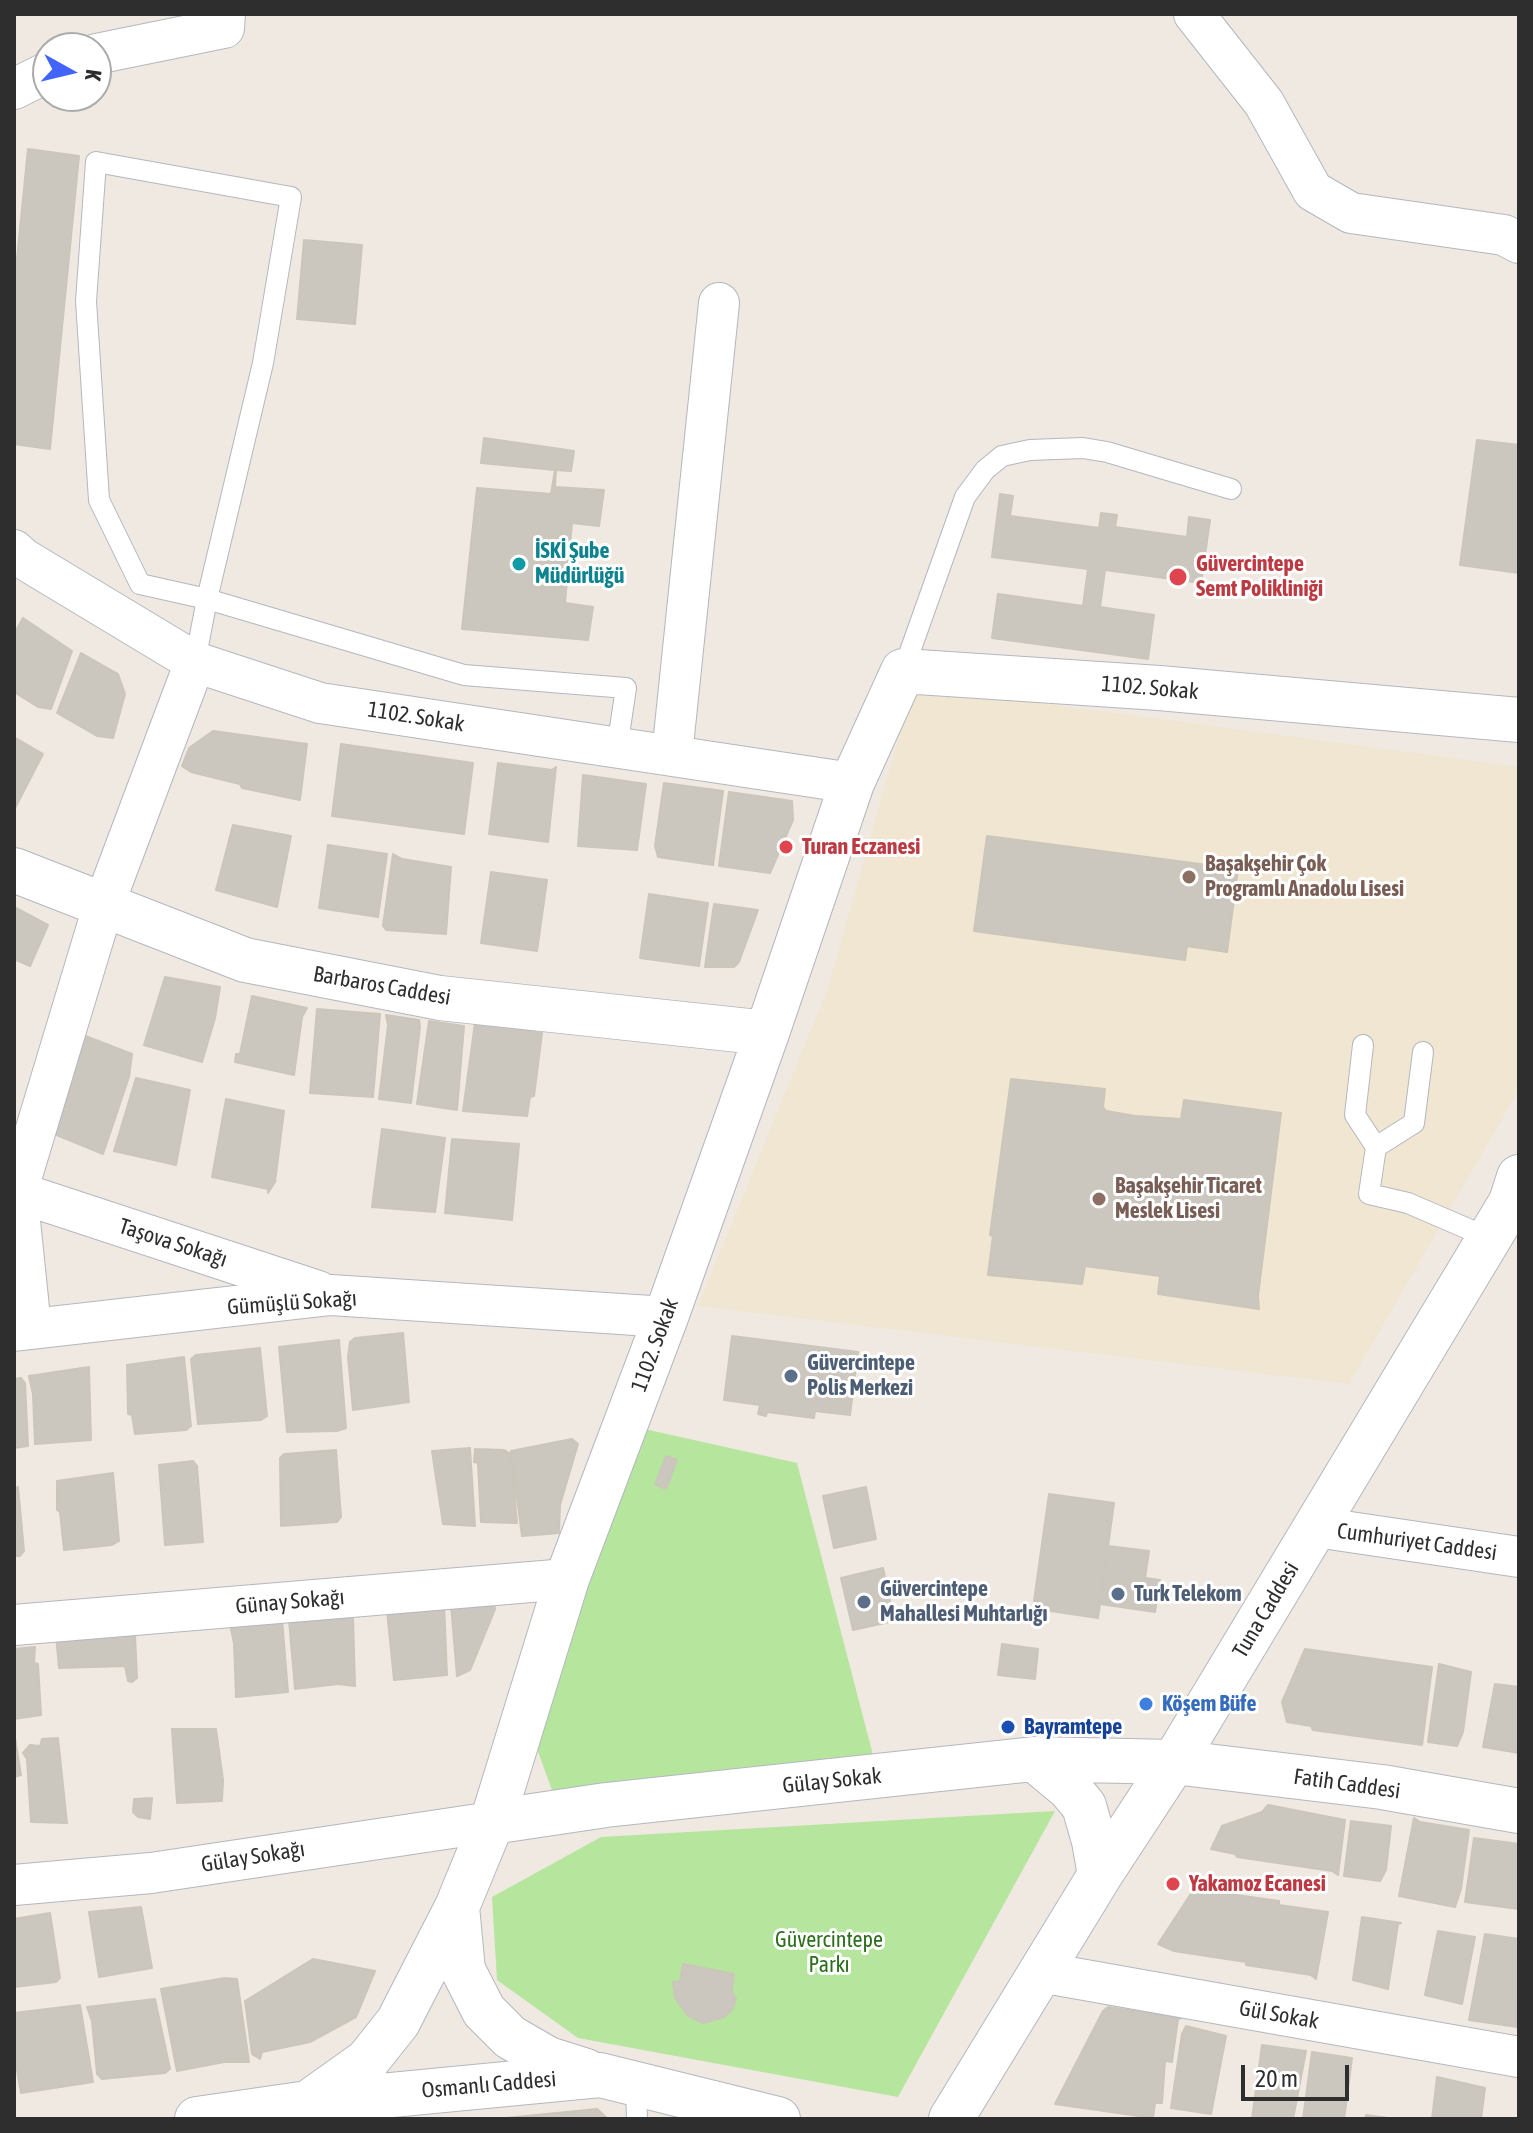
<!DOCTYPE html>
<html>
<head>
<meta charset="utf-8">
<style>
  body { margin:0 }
  #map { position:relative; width:1533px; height:2133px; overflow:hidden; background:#efe9e1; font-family:"Asap Condensed",sans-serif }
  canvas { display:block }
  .frame { position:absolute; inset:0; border:16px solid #2e2e2e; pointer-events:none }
  .north { position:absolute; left:32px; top:32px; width:80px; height:80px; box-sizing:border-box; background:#fff; border:2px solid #ababab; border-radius:50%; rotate:98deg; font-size:22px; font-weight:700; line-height:32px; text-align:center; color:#2e2e2e }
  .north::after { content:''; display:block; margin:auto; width:28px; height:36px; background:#4264fb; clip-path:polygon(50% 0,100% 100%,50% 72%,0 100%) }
  .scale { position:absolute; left:1241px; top:2065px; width:108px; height:36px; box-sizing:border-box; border:4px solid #2e2e2e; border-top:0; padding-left:10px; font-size:24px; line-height:28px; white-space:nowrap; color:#2e2e2e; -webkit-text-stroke:6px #fff; paint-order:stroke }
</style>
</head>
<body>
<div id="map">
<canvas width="1533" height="2133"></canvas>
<div class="frame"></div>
<div class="north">K</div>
<div class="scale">20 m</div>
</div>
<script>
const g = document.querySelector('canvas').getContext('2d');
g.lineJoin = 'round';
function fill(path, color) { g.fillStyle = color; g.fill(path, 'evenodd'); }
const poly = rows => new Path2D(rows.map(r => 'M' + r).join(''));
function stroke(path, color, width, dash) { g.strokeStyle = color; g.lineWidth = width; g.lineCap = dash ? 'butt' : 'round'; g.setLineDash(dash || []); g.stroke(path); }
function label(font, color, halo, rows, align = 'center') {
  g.font = font + ' "Asap Condensed",sans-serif'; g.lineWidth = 6; g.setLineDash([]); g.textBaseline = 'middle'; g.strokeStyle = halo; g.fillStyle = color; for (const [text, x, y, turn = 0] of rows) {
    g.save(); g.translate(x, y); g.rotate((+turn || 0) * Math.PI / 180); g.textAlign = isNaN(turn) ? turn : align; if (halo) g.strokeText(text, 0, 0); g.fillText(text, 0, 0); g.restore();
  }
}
const education = poly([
  [913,686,1519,767,1519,1079,1517,1093,1349,1384,698,1306,828,988]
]);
const green = poly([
  [640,1428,797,1463,880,1782,553,1793,532,1735],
  [1055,1811,898,2097,578,2038,497,1980,492,1897,601,1837]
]);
const building = poly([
  [28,149,79,156,50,449,14,444,14,288,28,149],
  [304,240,362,245,355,324,297,319,304,240],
  [484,438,574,451,571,471,556,470,555,487,604,490,599,526,572,523,565,603,593,607,588,640,462,629,477,488,551,494,555,470,481,463,484,438],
  [1477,440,1519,445,1519,573,1460,565,1477,440],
  [1000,494,1013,496,1010,516,1099,528,1101,513,1117,515,1115,527,1187,537,1189,517,1210,520,1201,583,1105,570,1100,607,1154,615,1148,659,992,638,998,594,1083,606,1088,569,992,557,1000,494],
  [23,618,72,651,51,709,38,707,14,692,14,634,23,618],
  [81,653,118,674,125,694,113,738,97,736,57,713,81,653],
  [213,731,307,744,300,800,242,788,240,784,191,772,182,766,189,748,213,731],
  [14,737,43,754,14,810,14,737],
  [341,744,473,763,464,834,332,816,341,744],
  [498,763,552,770,556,767,548,842,489,834,498,763],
  [583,775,646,784,637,850,578,846,583,775],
  [664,783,723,791,713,865,658,857,655,846,664,783],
  [729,792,792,801,793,820,770,873,719,866,729,792],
  [233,825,291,836,277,907,216,890,233,825],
  [987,836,1238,869,1227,952,1187,946,1185,960,974,931,987,836],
  [328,845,387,854,378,917,319,908,328,845],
  [393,854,402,859,451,867,446,934,386,930,383,926,393,854],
  [491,872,547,880,537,951,481,943,491,872],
  [649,894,708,903,699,966,640,958,649,894],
  [714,904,758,910,739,962,734,967,705,967,714,904],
  [14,907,48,925,30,966,14,959,14,907],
  [165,977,220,987,215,1018,202,1062,144,1045,165,977],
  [252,996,307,1008,302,1017,294,1075,235,1062,236,1054,240,1054,252,996],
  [317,1009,380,1014,373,1097,310,1093,317,1009],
  [386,1015,419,1020,420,1027,411,1103,379,1099,388,1025,386,1015],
  [429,1021,464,1026,457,1110,417,1104,429,1021],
  [475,1023,542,1033,534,1096,530,1097,527,1116,463,1111,475,1023],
  [83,1035,132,1054,129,1077,103,1154,42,1129,83,1035],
  [136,1078,190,1090,176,1165,114,1151,136,1078],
  [1011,1079,1105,1089,1103,1107,1106,1111,1135,1116,1181,1119,1184,1100,1281,1113,1258,1296,1259,1309,1158,1294,1160,1276,1085,1266,1082,1284,988,1275,993,1236,990,1235,1011,1079],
  [226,1099,284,1111,275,1182,268,1193,268,1189,212,1177,226,1099],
  [382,1129,445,1138,435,1212,372,1207,382,1129],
  [452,1139,519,1144,512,1220,445,1213,452,1139],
  [403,1333,409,1402,353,1410,348,1357,350,1342,355,1338,403,1333],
  [732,1336,858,1352,850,1415,815,1411,814,1418,767,1412,766,1416,758,1414,760,1405,724,1400,732,1336],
  [339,1340,346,1428,337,1431,287,1432,279,1347,339,1340],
  [260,1348,267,1416,261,1420,198,1424,191,1359,196,1355,260,1348],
  [184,1357,191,1426,186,1430,135,1434,132,1415,128,1414,127,1365,184,1357],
  [89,1367,91,1440,35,1444,33,1394,29,1376,89,1367],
  [21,1378,25,1383,28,1446,14,1448,14,1379,21,1378],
  [572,1439,578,1444,560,1505,559,1533,522,1536,511,1451,572,1439],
  [470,1448,475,1526,443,1524,432,1451,470,1448],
  [475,1449,504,1450,511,1454,517,1523,481,1522,478,1463,474,1462,475,1449],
  [336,1450,341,1517,337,1522,281,1526,280,1458,284,1454,336,1450],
  [666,1456,677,1460,666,1489,655,1484,666,1456],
  [193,1461,197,1466,203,1542,165,1545,159,1465,193,1461],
  [113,1473,119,1541,112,1545,64,1550,60,1512,57,1510,57,1481,113,1473],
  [18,1487,24,1551,20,1556,14,1556,14,1488,18,1487],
  [866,1487,876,1539,834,1548,823,1496,866,1487],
  [1049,1494,1114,1503,1098,1618,1037,1609,1038,1601,1034,1601,1049,1494],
  [1108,1546,1149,1551,1145,1578,1160,1580,1155,1612,1100,1604,1108,1546],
  [883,1568,894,1621,853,1630,841,1578,883,1568],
  [493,1598,495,1609,470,1670,457,1676,451,1605,493,1598],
  [444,1603,447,1675,394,1680,387,1611,444,1603],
  [349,1613,353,1619,355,1686,338,1684,295,1689,289,1620,349,1613],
  [282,1619,288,1692,236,1697,234,1643,230,1624,282,1619],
  [56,1635,135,1635,137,1678,132,1682,128,1681,125,1666,59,1668,56,1635],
  [1002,1644,1038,1649,1035,1679,998,1675,1002,1644],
  [35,1647,34,1663,38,1664,41,1715,14,1719,14,1649,35,1647],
  [1305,1649,1432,1667,1422,1745,1313,1730,1311,1726,1287,1722,1282,1702,1305,1649],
  [1439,1664,1471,1672,1463,1732,1457,1746,1428,1742,1439,1664],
  [1495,1684,1519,1687,1519,1753,1483,1747,1495,1684],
  [172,1729,216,1729,223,1780,222,1801,177,1803,172,1729],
  [14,1732,21,1775,14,1777,14,1732],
  [58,1738,67,1823,31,1822,27,1759,23,1753,30,1745,40,1746,42,1739,58,1738],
  [152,1798,150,1819,138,1817,133,1812,134,1799,152,1798],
  [1268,1805,1345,1820,1338,1875,1332,1871,1237,1857,1235,1854,1211,1849,1222,1826,1262,1812,1268,1805],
  [1414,1818,1420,1822,1469,1830,1461,1889,1455,1907,1399,1896,1414,1818],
  [1351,1821,1391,1826,1386,1870,1380,1881,1344,1876,1351,1821],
  [1474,1838,1519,1844,1519,1909,1465,1902,1474,1838],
  [1194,1889,1279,1901,1279,1905,1328,1912,1316,1979,1311,1975,1246,1965,1246,1962,1174,1951,1158,1944,1194,1889],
  [141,1907,152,1968,99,1977,89,1912,141,1907],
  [50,1913,60,1978,56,1982,14,1987,14,1919,50,1913],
  [1362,1917,1401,1923,1398,1924,1388,1989,1353,1980,1362,1917],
  [1438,1931,1475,1937,1462,2004,1425,1995,1438,1931],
  [1485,1934,1519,1939,1517,2027,1469,2020,1485,1934],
  [313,1959,375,1971,356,2017,310,2042,262,2052,260,2059,252,2054,245,2001,313,1959],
  [683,1964,734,1974,732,1992,736,1999,732,2010,724,2017,704,2023,688,2016,675,1998,673,1982,680,1982,683,1964],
  [225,1978,237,1979,249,2062,224,2062,177,2071,161,1989,225,1978],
  [155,1999,170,2069,165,2073,102,2079,97,2074,92,2021,87,2007,155,1999],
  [80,2005,93,2082,21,2093,14,2052,14,2013,80,2005],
  [1108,2007,1182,2018,1178,2019,1172,2062,1165,2061,1162,2103,1155,2103,1153,2118,1055,2104,1103,2011,1108,2007],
  [1186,2026,1226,2036,1211,2114,1171,2108,1182,2034,1186,2026],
  [1262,2045,1306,2051,1293,2119,1252,2119,1262,2045],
  [1312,2052,1352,2058,1344,2119,1303,2119,1312,2052],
  [1437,2077,1485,2088,1481,2119,1432,2119,1437,2077],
  [597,2109,608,2119,496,2119,597,2109],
  [1366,2115,1396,2119,1365,2119,1366,2115]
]);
const service = poly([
  [195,662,207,599,263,363,291,197,96,162,86,301,99,500,140,584,207,599,464,675,626,688,617,748],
  [903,671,965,497,985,470,1002,456,1030,450,1083,448,1107,452,1231,489],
  [1363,1045,1355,1115,1376,1147],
  [1423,1052,1414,1123,1376,1147,1369,1194,1408,1203,1489,1238],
  [636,2084,637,2119]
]);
const minor = poly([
  [1194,14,1264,103,1313,191,1351,213,1504,235,1519,243],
  [96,54,224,28,225,14],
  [14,89,48,72],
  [14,550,24,559,195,662,320,703,852,783],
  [672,755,719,303],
  [14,1191,318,1291],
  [31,1328,17,1192,103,907,195,662],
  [14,1331,331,1295,666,1317],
  [1316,1527,1519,1557],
  [14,1625,567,1579],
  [14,1885,151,1873,492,1822],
  [1040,1972,1519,2057]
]);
const tertiary = poly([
  [14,870,245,960,440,998,767,1033],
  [1174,1762,1511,1202,1519,1177],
  [492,1822,567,1579,666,1317,767,1033,852,783,903,671,1159,688,1519,720]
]);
const secondary = poly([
  [1034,1759,1069,1788,1084,1806,1094,1841,1100,1875],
  [457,1907,463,1970,484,2011,510,2037,548,2059,586,2071],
  [308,2103,367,2061,398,2022,457,1907,492,1822,606,1805,1034,1759,1174,1762,1382,1787,1519,1811],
  [197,2119,308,2103,600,2075,778,2119],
  [951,2119,1100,1875,1174,1762]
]);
const markers = [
  [519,564,8,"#0f9aa8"],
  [1178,577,10,"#e0444e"],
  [786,847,8,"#e0444e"],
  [1189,877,8,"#8d6e63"],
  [1099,1199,8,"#8d6e63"],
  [791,1376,8,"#5c6f8a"],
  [1118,1594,8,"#5c6f8a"],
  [864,1602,8,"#5c6f8a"],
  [1146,1704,8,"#3f7fe0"],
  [1008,1727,8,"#1a4fb4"],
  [1173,1884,8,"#e0444e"]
];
const cultureNames = [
  ["İSKİ Şube",535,551],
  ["Müdürlüğü",535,576]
];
const healthNames = [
  ["Güvercintepe",1196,564],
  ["Semt Polikliniği",1196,589],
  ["Turan Eczanesi",802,847],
  ["Yakamoz Ecanesi",1189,1884]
];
const streetNames = [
  ["1102. Sokak",1150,688,5],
  ["1102. Sokak",416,717,9],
  ["Barbaros Caddesi",382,986,10],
  ["Taşova Sokağı",173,1243,18],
  ["Gümüşlü Sokağı",292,1303,-4],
  ["1102. Sokak",655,1345,-70],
  ["Cumhuriyet Caddesi",1417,1542,8],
  ["Günay Sokağı",290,1602,-5],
  ["Tuna Caddesi",1266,1610,-59],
  ["Gülay Sokak",832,1781,-6],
  ["Fatih Caddesi",1347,1784,8],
  ["Gülay Sokağı",253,1857,-9],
  ["Gül Sokak",1279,2015,10],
  ["Osmanlı Caddesi",489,2085,-5]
];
const educationNames = [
  ["Başakşehir Çok",1205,864],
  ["Programlı Anadolu Lisesi",1205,889],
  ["Başakşehir Ticaret",1115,1186],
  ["Meslek Lisesi",1115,1211]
];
const serviceNames = [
  ["Güvercintepe",807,1363],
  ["Polis Merkezi",807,1388],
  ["Güvercintepe",880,1589],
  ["Mahallesi Muhtarlığı",880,1614],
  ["Turk Telekom",1134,1594]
];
const shopNames = [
  ["Köşem Büfe",1162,1704]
];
const transitNames = [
  ["Bayramtepe",1024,1727]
];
const parkNames = [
  ["Güvercintepe",829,1940],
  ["Parkı",829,1965]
];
fill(education, '#f0e6d1');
fill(green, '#b6e59e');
fill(building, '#cbc7bf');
stroke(building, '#cbc5ba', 2);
stroke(service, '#b4b7c1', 22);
stroke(minor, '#b4b7c1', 42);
stroke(tertiary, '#b4b7c1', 46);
stroke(secondary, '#b4b7c1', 46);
stroke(service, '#fff', 20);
stroke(minor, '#fff', 40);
stroke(tertiary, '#fff', 44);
stroke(secondary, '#fff', 44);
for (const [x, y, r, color] of markers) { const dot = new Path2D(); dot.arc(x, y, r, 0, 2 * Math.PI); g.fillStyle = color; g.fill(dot); stroke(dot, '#fff', 3); }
label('bold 22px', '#0d838f', '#fff', cultureNames, 'left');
label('bold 22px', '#be3a42', '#fff', healthNames, 'left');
label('22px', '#2e2e2e', '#fff', streetNames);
label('bold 22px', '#785e54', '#fff', educationNames, 'left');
label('bold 22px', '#4e5e75', '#fff', serviceNames, 'left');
label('bold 22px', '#366cbe', '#fff', shopNames, 'left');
label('bold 22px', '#164399', '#fff', transitNames, 'left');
label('22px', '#2c6e1b', '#fff', parkNames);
</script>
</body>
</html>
